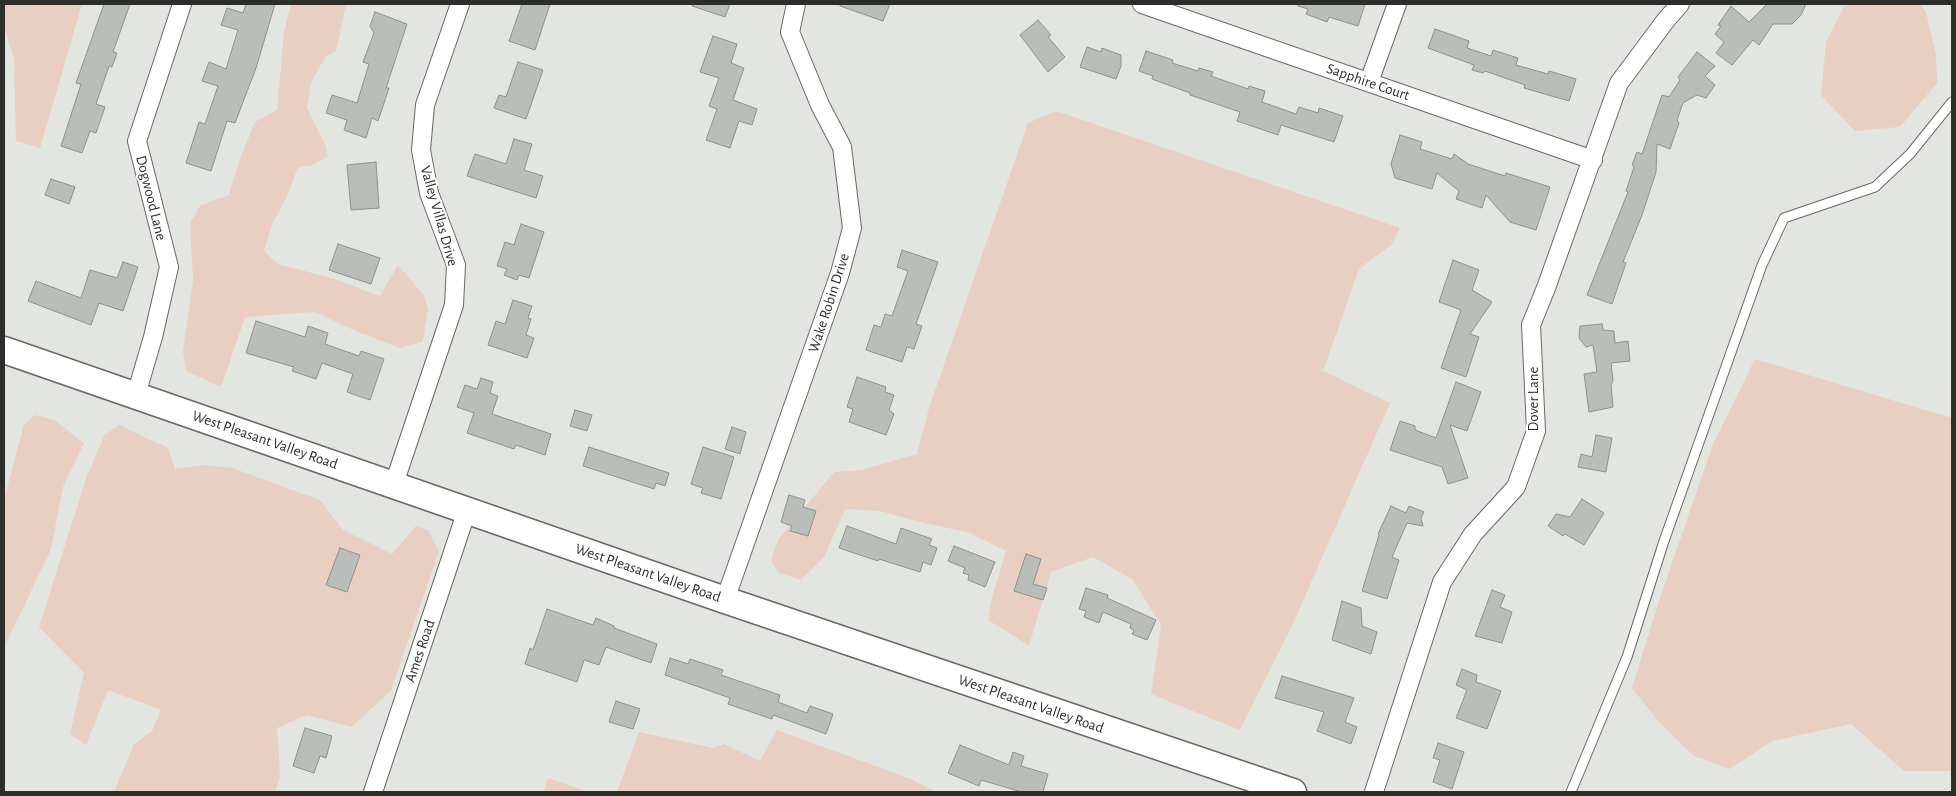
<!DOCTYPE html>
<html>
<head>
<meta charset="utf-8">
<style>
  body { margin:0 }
  #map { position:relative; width:1956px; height:796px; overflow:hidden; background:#e3e5e0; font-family:"Alegreya Sans",sans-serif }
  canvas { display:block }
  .frame { position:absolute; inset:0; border:5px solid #2d2e2c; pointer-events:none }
</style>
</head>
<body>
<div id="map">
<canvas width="1956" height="796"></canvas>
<div class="frame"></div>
</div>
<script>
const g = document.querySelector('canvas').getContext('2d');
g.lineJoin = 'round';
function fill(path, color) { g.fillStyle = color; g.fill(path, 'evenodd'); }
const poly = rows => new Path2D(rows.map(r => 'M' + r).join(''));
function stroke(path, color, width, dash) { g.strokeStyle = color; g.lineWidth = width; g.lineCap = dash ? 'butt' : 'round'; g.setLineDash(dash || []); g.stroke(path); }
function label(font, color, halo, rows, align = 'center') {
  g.font = font + ' "Alegreya Sans",sans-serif'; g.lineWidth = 4; g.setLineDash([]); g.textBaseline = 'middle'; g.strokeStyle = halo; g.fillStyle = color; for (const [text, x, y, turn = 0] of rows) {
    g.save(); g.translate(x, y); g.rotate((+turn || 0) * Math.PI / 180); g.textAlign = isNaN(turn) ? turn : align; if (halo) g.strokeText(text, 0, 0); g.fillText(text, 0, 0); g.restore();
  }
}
const green = poly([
  [4,4,82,4,40,148,16,141,14,59,4,27],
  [291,4,346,4,336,51,326,56,311,82,307,108,325,144,328,156,313,165,298,167,286,199,272,224,264,251,278,264,331,278,380,296,398,265,424,296,428,309,423,341,400,348,358,332,315,312,245,317,221,387,186,371,183,351,193,280,190,223,200,206,229,195,240,159,255,122,277,110,284,33],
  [1845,4,1920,4,1926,12,1936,54,1937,83,1900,127,1855,131,1821,95,1826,42],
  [1056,111,1400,228,1392,244,1359,269,1323,371,1390,403,1295,619,1240,730,1151,694,1161,625,1132,579,1093,557,1051,572,1029,646,988,620,992,598,1006,551,967,532,924,523,880,511,845,509,824,557,801,580,778,572,771,561,778,540,834,472,861,470,917,454,929,408,1028,123],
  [1755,359,1952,418,1951,771,1904,771,1851,724,1772,741,1729,769,1694,756,1658,721,1632,688,1658,604,1713,444],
  [35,415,54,420,84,443,63,487,51,549,4,648,4,499,24,425],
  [119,425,168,448,175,469,204,465,232,468,320,500,343,530,392,554,416,526,428,530,439,551,391,690,352,727,307,715,277,728,280,776,275,792,114,792,134,744,152,731,161,710,108,690,86,745,70,734,84,673,39,627,86,479,104,436],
  [777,730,911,779,936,792,617,792,639,732,713,748,724,744,760,761],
  [548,778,589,792,544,792]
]);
const building = poly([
  [104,4,130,4,113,52,117,53,112,67,109,66,96,104,105,107,96,133,90,131,82,153,61,146,81,84,76,83,104,4],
  [246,4,275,4,256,68,235,123,227,121,211,171,186,163,199,122,205,124,218,86,202,81,209,62,226,69,238,30,221,25,227,8,243,13,246,4],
  [522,4,550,4,535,50,509,41,522,4],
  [692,4,730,4,725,17,692,6,692,4],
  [840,4,890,4,883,21,840,6,840,4],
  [1298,4,1365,4,1358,26,1329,17,1327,22,1306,14,1308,9,1298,6,1298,4],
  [1767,4,1806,4,1801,15,1792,24,1773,24,1759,45,1753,40,1732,65,1716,53,1724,42,1715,34,1721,26,1718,25,1731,6,1749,22,1767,4],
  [375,12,407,24,386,88,389,88,378,121,372,118,366,138,344,130,347,120,326,113,332,95,357,103,369,64,363,62,374,33,370,26,375,12],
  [1038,20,1051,35,1048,37,1065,57,1048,72,1020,35,1038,20],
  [1435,29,1469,41,1467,48,1491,56,1493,50,1518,58,1516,65,1548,74,1549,71,1576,79,1569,101,1524,88,1525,85,1485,71,1483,73,1472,70,1474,65,1428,48,1435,29],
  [713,36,737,44,731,63,744,68,733,100,757,109,752,125,739,121,730,148,706,140,717,109,709,106,719,78,700,72,713,36],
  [1087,47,1101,52,1102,48,1121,55,1121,66,1116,79,1080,67,1087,47],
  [1146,51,1173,60,1172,63,1198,71,1199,68,1213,72,1211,76,1248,89,1249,86,1265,91,1262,102,1296,114,1299,107,1318,113,1319,108,1343,116,1334,142,1281,125,1278,135,1237,121,1240,112,1190,95,1190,93,1152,79,1153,76,1139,71,1146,51],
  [1697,52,1715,66,1705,76,1715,85,1706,98,1697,95,1683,103,1677,120,1679,123,1670,149,1657,144,1656,172,1642,215,1623,262,1626,263,1612,304,1587,295,1628,192,1626,191,1634,167,1632,165,1637,152,1642,154,1662,95,1669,97,1680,80,1678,77,1697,52],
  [518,62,543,70,526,119,494,108,499,95,506,97,518,62],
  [1400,135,1422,142,1420,149,1452,159,1454,154,1468,164,1505,176,1506,173,1550,187,1536,230,1510,222,1486,195,1482,208,1456,199,1459,191,1437,173,1432,189,1395,178,1391,164,1400,135],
  [514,139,532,144,524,170,543,176,536,198,467,176,475,154,506,164,514,139],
  [376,162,379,208,351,210,347,165,376,162],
  [51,179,75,187,69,204,45,195,51,179],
  [521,224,544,232,529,278,519,275,517,280,504,275,507,269,497,266,505,242,514,245,521,224],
  [338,244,380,258,371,284,329,270,338,244],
  [902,250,938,262,916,324,922,326,914,349,907,347,902,362,866,350,874,325,881,327,885,314,892,316,908,271,897,267,902,250],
  [1453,260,1479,270,1472,290,1492,302,1470,334,1479,337,1466,377,1441,368,1461,310,1439,302,1453,260],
  [123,262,138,267,123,311,99,303,91,325,28,301,36,281,81,298,90,270,117,278,123,262],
  [513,300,532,306,528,318,531,319,526,335,534,338,527,358,488,345,496,321,505,324,513,300],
  [256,321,305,337,308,326,328,333,325,344,359,356,361,351,384,359,370,400,347,392,353,374,322,363,316,379,292,371,294,367,246,353,256,321],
  [1602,324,1603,330,1614,331,1615,343,1628,341,1630,361,1611,363,1613,381,1611,385,1613,407,1589,412,1584,374,1597,372,1593,345,1586,347,1579,338,1580,326,1602,324],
  [857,377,886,387,885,392,894,395,889,410,894,414,886,435,849,422,853,409,847,407,857,377],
  [481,378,493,382,490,393,498,396,492,414,551,434,545,455,516,445,514,449,467,433,474,413,457,407,465,385,477,389,481,378],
  [1456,382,1481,392,1467,431,1450,425,1468,478,1448,484,1442,467,1390,450,1400,421,1415,426,1415,430,1436,438,1456,382],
  [575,410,592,415,587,431,570,426,575,410],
  [732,427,746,432,740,454,725,449,732,427],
  [1596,435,1612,438,1606,472,1578,467,1581,454,1592,457,1596,435],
  [589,447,669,473,665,486,656,483,654,489,583,466,589,447],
  [703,447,734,457,721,499,701,493,703,488,691,484,703,447],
  [789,495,805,500,803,507,816,511,808,536,790,531,792,526,781,522,789,495],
  [1582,499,1604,513,1584,545,1565,534,1563,536,1548,526,1556,514,1570,517,1582,499],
  [1391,506,1406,513,1409,506,1424,512,1421,518,1423,526,1407,523,1392,557,1399,560,1387,599,1362,591,1379,535,1378,534,1391,506],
  [847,526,896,544,901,528,932,539,929,545,937,548,931,565,923,562,920,572,879,559,878,561,839,548,847,526],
  [954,546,995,562,985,587,968,580,969,575,963,573,965,568,948,561,954,546],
  [340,548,360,555,347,592,326,585,340,548],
  [1026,554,1041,559,1033,584,1047,588,1043,600,1014,591,1026,554],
  [1086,588,1108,595,1107,598,1156,620,1147,640,1132,634,1134,630,1130,628,1131,624,1103,612,1099,623,1084,617,1086,611,1079,609,1086,588],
  [1492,590,1505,595,1500,607,1512,612,1502,643,1475,636,1492,590],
  [1342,601,1361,608,1362,626,1377,632,1371,654,1332,640,1342,601],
  [547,609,593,625,596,618,614,626,614,628,657,644,651,663,606,647,599,665,584,660,577,682,525,664,530,648,533,650,547,609],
  [670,658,688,664,690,659,723,670,721,675,780,695,778,702,807,713,810,706,833,714,826,734,773,715,772,719,728,704,730,698,665,675,670,658],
  [1462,669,1477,675,1476,682,1501,691,1487,729,1456,718,1467,690,1456,685,1462,669],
  [1282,676,1354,698,1345,722,1357,727,1351,744,1317,731,1324,712,1275,698,1282,676],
  [616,701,640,709,633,729,609,722,616,701],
  [305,728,332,736,326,758,320,756,314,773,293,766,305,728],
  [1438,743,1464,752,1452,789,1433,782,1440,760,1433,758,1438,743],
  [960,745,1009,765,1013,752,1024,756,1021,766,1048,774,1043,792,1022,792,981,780,979,786,948,773,960,745]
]);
const lane = poly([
  [1571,792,1627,657,1664,541,1762,265,1784,218,1875,187,1910,154,1952,102]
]);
const street = poly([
  [1142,4,1593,160],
  [1369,82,1397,4],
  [136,395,153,337,169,267,137,141,182,4],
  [394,484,454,305,456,265,429,193,421,150,425,105,460,4],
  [725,600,840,273,852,228,842,147,820,105,790,32,796,4],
  [373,792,467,510],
  [1374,792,1442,582,1473,534,1516,487,1536,431,1531,325,1546,288,1619,83,1666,20,1680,4]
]);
const secondary = poly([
  [4,350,725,600,1293,792]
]);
const streetNames = [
  ["Sapphire Court",1368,82,19],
  ["Dogwood Lane",151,198,76],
  ["Valley Villas Drive",439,216,74],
  ["Wake Robin Drive",829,303,-72],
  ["Dover Lane",1533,399,-90],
  ["West Pleasant Valley Road",265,440,19],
  ["West Pleasant Valley Road",648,573,19],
  ["Ames Road",420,651,-71],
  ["West Pleasant Valley Road",1031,704,19]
];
fill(green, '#e8cfc1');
fill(building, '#b9beba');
stroke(building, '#8d918e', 1);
stroke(lane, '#686965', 11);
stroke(street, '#686965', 20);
stroke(secondary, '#686965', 29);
stroke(lane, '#fff', 9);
stroke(street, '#fff', 18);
stroke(secondary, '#fff', 26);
label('15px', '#2d2e2c', '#fff', streetNames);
</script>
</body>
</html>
